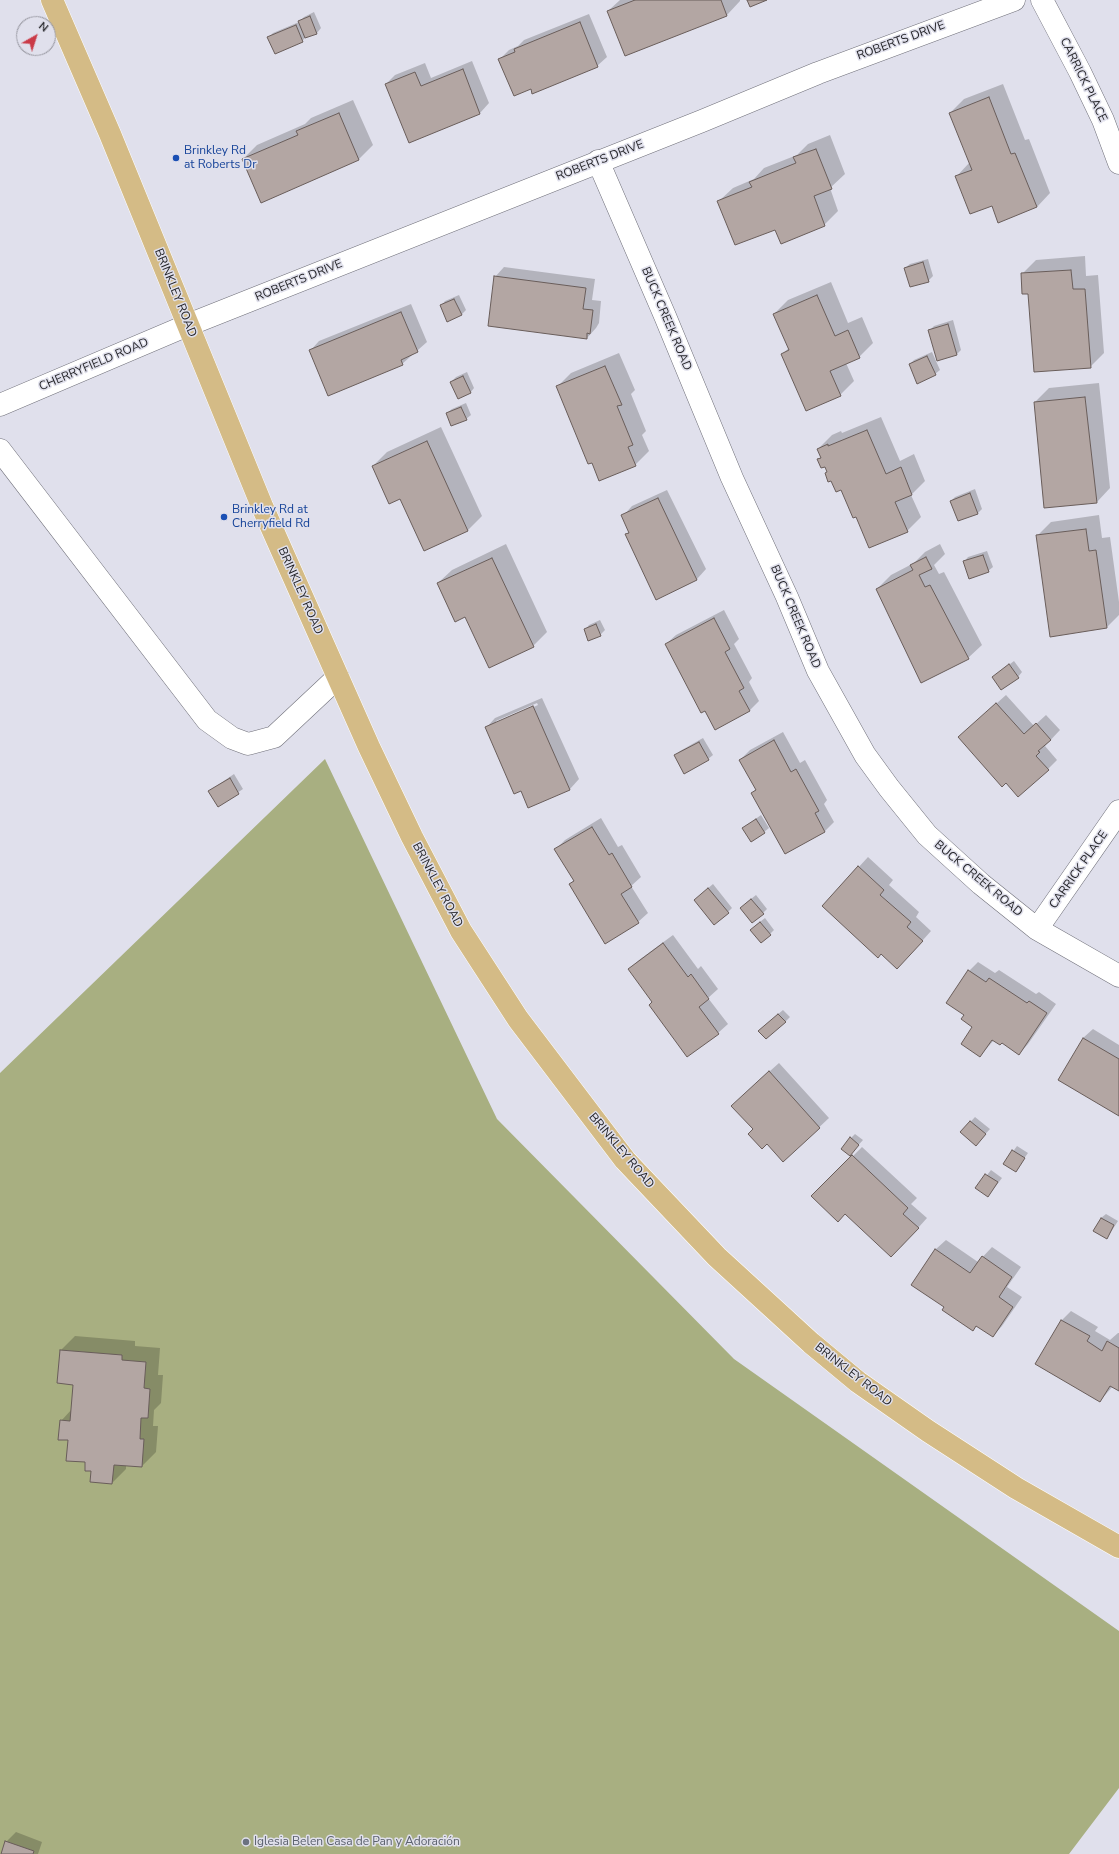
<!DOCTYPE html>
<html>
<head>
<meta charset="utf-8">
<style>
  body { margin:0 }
  #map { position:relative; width:1119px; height:1854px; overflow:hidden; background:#e0e0ec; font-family:"Nunito Sans",sans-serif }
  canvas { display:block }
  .north { position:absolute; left:16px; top:16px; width:40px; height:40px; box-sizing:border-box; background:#e0e0ec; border:1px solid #95959e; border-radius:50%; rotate:39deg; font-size:11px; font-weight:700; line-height:16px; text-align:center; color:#242428 }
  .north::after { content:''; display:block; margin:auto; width:14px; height:18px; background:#ca3a47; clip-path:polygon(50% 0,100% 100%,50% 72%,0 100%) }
</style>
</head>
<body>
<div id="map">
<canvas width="1119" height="1854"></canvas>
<div class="north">N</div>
</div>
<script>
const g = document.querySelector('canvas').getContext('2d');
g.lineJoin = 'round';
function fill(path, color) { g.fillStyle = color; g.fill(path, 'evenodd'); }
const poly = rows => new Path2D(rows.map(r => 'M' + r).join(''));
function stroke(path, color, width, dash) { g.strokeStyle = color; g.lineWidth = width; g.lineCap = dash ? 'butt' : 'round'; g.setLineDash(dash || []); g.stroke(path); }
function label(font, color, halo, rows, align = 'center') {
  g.font = font + ' "Nunito Sans",sans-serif'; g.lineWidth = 3; g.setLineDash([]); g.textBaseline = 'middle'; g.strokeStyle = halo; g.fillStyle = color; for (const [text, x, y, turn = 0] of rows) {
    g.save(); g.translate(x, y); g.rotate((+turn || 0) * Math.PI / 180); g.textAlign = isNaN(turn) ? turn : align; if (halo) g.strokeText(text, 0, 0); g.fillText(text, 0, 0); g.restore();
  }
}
const forest = poly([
  [325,759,497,1119,734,1359,1119,1631,1119,1788,1069,1854,0,1854,0,1073]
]);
const shadow = poly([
  [620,0,740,0,740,1,727,15,608,11],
  [314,12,321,28,317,33,306,37,302,41,269,37,273,33,299,22,304,17],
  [589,14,607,57,597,66,531,88,500,59,509,50,518,46,524,40],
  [472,61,489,103,480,113,409,141,386,84,395,75,425,63,431,78],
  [1003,84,1025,140,1029,139,1050,193,1037,207,992,204,956,177,970,162,950,113,964,99],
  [353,100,373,145,359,159,261,201,243,159,257,145,305,124,311,118],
  [830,135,845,174,830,188,838,211,824,225,776,228,719,201,733,188,754,179,764,168,797,155,808,144],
  [1085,256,1086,276,1098,275,1104,353,1090,367,1029,293,1022,274,1036,260],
  [928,259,933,276,928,281,905,268,910,264],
  [504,267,595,279,592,300,601,301,599,323,596,328,587,338,495,277],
  [831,282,848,323,862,317,873,343,859,357,846,363,854,381,840,395,782,354,789,348,774,314,788,300],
  [459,295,466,310,461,315,441,306,445,301],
  [411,304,427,342,402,364,310,351,319,341],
  [953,320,961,350,957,354,929,331,934,326],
  [932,352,940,370,935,374,910,364,914,360],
  [619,353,635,390,631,394,646,431,642,435,649,451,635,465,557,387,571,373],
  [467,372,474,388,470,393,451,382,456,377],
  [1099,383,1110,488,1097,502,1035,402,1049,388],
  [466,403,471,415,466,419,447,413,452,409],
  [881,417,900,461,914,454,925,481,911,495,921,517,907,531,857,516,826,465,819,460,821,457,818,449,832,435,841,431,842,433],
  [441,427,482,516,468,530,424,550,401,497,373,466,387,452],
  [975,489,982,509,978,513,958,520,951,501,955,497],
  [667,490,706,569,697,579,656,598,626,535,630,531,623,516,632,506],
  [1099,515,1102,538,1110,537,1119,602,1119,615,1107,627,1037,536,1051,522],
  [506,544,547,632,533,646,465,616,438,583,452,570],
  [940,544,945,554,934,565,939,574,944,572,982,645,968,658,877,589,891,575,914,563,925,552],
  [987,551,993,567,988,571,964,562,968,557],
  [724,610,739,639,734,644,752,678,749,682,759,701,750,710,715,729,666,644,676,635],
  [600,620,605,630,600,635,585,630,589,625],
  [1014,661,1022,672,1018,677,993,677],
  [1006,695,1034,726,1046,715,1060,730,1045,746,1057,760,1048,769,959,737],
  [542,698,579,779,570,789,529,807,522,789,486,728,495,718],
  [537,703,538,705,496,724,496,721],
  [783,732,800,763,805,760,827,800,824,804,834,822,825,831,752,793,756,789,740,760,750,750],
  [703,738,713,755,708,759,675,755,680,751],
  [234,774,243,789,218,806,209,791],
  [761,815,769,828,764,832,743,828],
  [601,818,618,847,622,845,641,877,631,886,648,913,638,922,570,884,574,880,556,849,565,840],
  [868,857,893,880,889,885,919,912,916,917,931,931,907,958,823,906],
  [713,884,732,908,728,912,700,895],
  [756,895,767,909,763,913,746,903],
  [765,918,774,930,770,934,756,925],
  [673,935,698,969,701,966,718,989,708,998,728,1024,718,1033,687,1056,653,1002,629,969,639,960],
  [978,962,995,973,999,970,1036,994,1039,992,1056,1004,1028,1044,1019,1054,1002,1042,994,1040,980,1056,973,1027,965,1014,969,971],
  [783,1010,790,1017,785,1022,764,1026],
  [1093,1029,1119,1045,1119,1115,1083,1038],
  [779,1063,829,1118,783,1161,754,1129,742,1096],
  [975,1117,990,1129,980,1140,961,1132],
  [855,1134,863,1140,854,1150,851,1138],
  [1017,1146,1028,1153,1015,1171,1004,1164],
  [862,1147,917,1198,911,1204,927,1218,901,1247,853,1156],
  [991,1170,1002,1178,988,1196,977,1188],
  [1106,1214,1118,1221,1107,1238,1101,1218],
  [946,1240,978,1262,992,1247,1021,1267,1007,1287,1022,1297,1002,1326,993,1336,977,1325,973,1330,945,1306,912,1285,936,1249],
  [1071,1311,1098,1327,1095,1331,1110,1340,1118,1333,1119,1333,1119,1390,1113,1386,1100,1401,1036,1364,1062,1320],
  [75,1336,135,1341,135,1346,160,1348,158,1375,163,1375,161,1403,154,1410,153,1426,158,1426,156,1452,142,1466,126,1465,126,1469,112,1483,92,1470,69,1440,61,1421,72,1409,74,1384,61,1350],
  [16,1832,42,1842,38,1854,2,1854,6,1842]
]);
const building = poly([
  [635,0,721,0,727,16,625,56,607,11,635,0],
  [747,0,767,0,750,7,747,0],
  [310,16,317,34,305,38,298,21,310,16],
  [580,22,598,67,532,94,531,89,514,96,498,59,515,52,514,49,580,22],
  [296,25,303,42,275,54,267,37,296,25],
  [463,69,480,114,409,143,385,84,415,72,421,86,463,69],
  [989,97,1011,154,1015,153,1037,207,998,223,992,206,970,214,955,176,972,170,949,113,989,97],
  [339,113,359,160,261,203,242,159,298,135,296,131,339,113],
  [816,149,832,189,814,196,825,226,781,244,775,230,735,245,717,201,752,187,749,182,796,163,793,157,816,149],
  [923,262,929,282,910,287,904,268,923,262],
  [1071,270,1073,289,1085,289,1091,368,1034,372,1028,294,1022,294,1021,273,1071,270],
  [494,276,586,288,583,309,593,310,590,334,587,333,587,339,488,326,494,276],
  [817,295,835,336,848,330,860,358,830,371,841,396,806,411,781,354,789,350,773,314,817,295],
  [454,299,462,315,447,322,440,305,454,299],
  [401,312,418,352,401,360,403,365,328,396,309,350,401,312],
  [948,324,957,355,937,361,928,330,948,324],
  [927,356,936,375,917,384,909,364,927,356],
  [605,366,622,405,617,406,633,445,628,447,636,466,599,481,592,463,588,464,556,386,605,366],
  [463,376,471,393,458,399,450,382,463,376],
  [1085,397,1097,503,1044,508,1034,402,1085,397],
  [461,407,467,420,451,426,446,413,461,407],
  [867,430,886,474,901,467,912,495,895,502,908,532,869,548,856,517,853,518,841,490,836,492,831,481,828,482,825,473,827,472,825,467,821,468,817,459,821,458,817,449,828,444,828,446,867,430],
  [427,441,468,531,424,551,400,499,389,504,372,466,427,441],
  [970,493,978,514,958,521,950,501,970,493],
  [658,498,697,580,656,600,625,534,629,533,621,515,658,498],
  [1086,529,1089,551,1096,550,1107,628,1050,637,1036,535,1086,529],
  [983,555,989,572,969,579,963,561,983,555],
  [926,557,932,569,919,575,925,587,930,585,969,659,921,683,876,589,913,570,910,565,926,557],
  [492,558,534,647,489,668,465,617,455,622,437,583,492,558],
  [714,618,730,649,725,652,744,688,739,691,750,711,715,730,705,711,701,713,665,644,714,618],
  [596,624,601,636,588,641,584,629,596,624],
  [1009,664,1019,678,1001,690,992,677,1009,664],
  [996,703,1024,734,1036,723,1051,740,1038,751,1040,752,1036,756,1049,770,1018,797,1006,783,1002,787,958,737,996,703],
  [533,706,570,790,528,808,521,791,514,794,485,727,533,706],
  [774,740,791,772,796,769,819,811,815,813,825,832,785,854,751,793,756,790,739,760,774,740],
  [699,742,709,760,684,774,674,755,699,742],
  [230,778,239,794,218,807,208,791,230,778],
  [756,819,765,833,751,842,742,828,756,819],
  [592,827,609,855,612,853,632,887,621,894,639,923,605,944,569,884,574,881,554,849,592,827],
  [858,866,884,890,880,895,911,922,907,927,923,941,897,969,881,954,878,958,822,906,858,866],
  [708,888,729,913,714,925,694,900,708,888],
  [751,899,764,914,752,923,740,908,751,899],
  [760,922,771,935,761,943,750,930,760,922],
  [663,943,688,977,691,974,709,999,699,1007,719,1034,687,1057,649,1005,652,1002,628,969,663,943],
  [968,970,986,982,989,978,1027,1003,1029,1001,1047,1013,1019,1055,1002,1043,1000,1045,992,1040,980,1057,961,1044,972,1027,961,1019,964,1015,946,1003,968,970],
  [778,1014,786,1022,766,1039,758,1031,778,1014],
  [1083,1038,1119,1059,1119,1116,1058,1080,1083,1038],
  [769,1071,820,1128,783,1162,767,1144,762,1149,748,1134,753,1129,731,1106,769,1071],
  [970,1121,986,1134,976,1146,960,1132,970,1121],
  [850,1137,859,1145,850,1156,841,1149,850,1137],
  [1012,1150,1025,1158,1016,1172,1003,1164,1012,1150],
  [852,1155,908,1208,903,1214,919,1228,891,1257,845,1214,838,1222,811,1196,852,1155],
  [985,1174,998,1182,988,1197,975,1188,985,1174],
  [1101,1218,1114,1225,1107,1239,1093,1231,1101,1218],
  [935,1249,970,1273,982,1256,1012,1277,999,1297,1013,1307,993,1337,976,1326,973,1331,942,1310,944,1307,911,1285,935,1249],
  [1061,1320,1090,1336,1087,1341,1102,1351,1107,1341,1119,1348,1119,1391,1110,1386,1100,1402,1035,1364,1061,1320],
  [60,1350,122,1355,122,1360,146,1362,144,1388,150,1389,148,1418,141,1418,140,1439,144,1439,142,1467,114,1465,112,1484,90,1482,91,1471,85,1471,85,1462,66,1461,68,1440,58,1440,60,1420,70,1421,73,1385,57,1383,60,1350],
  [5,1841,34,1851,33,1854,1,1854,5,1841]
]);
const minor = poly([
  [1042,0,1080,72,1103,120,1119,163],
  [598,161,665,316,732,478,787,597,818,671,865,755,889,788,927,835,981,884,1037,929,1119,976],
  [0,405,188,325,702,121,818,73,1014,0],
  [0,450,207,720,232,738,248,744,274,737,338,677],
  [1037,929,1119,811]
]);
const major = poly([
  [52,0,110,134,262,506,369,747,412,837,461,931,518,1019,625,1160,717,1257,811,1343,858,1382,928,1431,1016,1488,1119,1547]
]);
const markers = [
  [176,158,4,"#1a4fb4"],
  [224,517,4,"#1a4fb4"],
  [246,1842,4,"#6b7280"]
];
const streetNames = [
  ["ROBERTS DRIVE",901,41,-20],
  ["CARRICK PLACE",1083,80,64],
  ["ROBERTS DRIVE",600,161,-21],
  ["ROBERTS DRIVE",299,281,-22],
  ["BRINKLEY ROAD",175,293,68],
  ["BUCK CREEK ROAD",666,319,67],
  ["CHERRYFIELD ROAD",94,365,-23],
  ["BRINKLEY ROAD",300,591,66],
  ["BUCK CREEK ROAD",795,617,67],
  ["CARRICK PLACE",1079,870,-55],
  ["BUCK CREEK ROAD",978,879,40],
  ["BRINKLEY ROAD",437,885,62],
  ["BRINKLEY ROAD",621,1151,50],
  ["BRINKLEY ROAD",853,1375,38]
];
const transitNames = [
  ["Brinkley Rd",184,151],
  ["at Roberts Dr",184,165],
  ["Brinkley Rd at",232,510],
  ["Cherryfield Rd",232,524]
];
const worshipNames = [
  ["Iglesia Belen Casa de Pan y Adoración",254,1842]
];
fill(forest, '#a8af81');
fill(shadow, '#0003');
fill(building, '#b3a6a3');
stroke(building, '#695d5a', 1);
stroke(minor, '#70707a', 23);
stroke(major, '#fff', 23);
stroke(minor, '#fff', 22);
stroke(major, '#d4bb86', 22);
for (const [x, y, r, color] of markers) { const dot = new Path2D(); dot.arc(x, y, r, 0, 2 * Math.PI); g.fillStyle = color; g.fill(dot); stroke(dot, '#e0e0ec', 1.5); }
label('12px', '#242428', '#e0e0ec', streetNames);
label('12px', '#164399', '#e0e0ec', transitNames, 'left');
label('12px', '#5b616d', '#e0e0ec', worshipNames, 'left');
</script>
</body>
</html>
